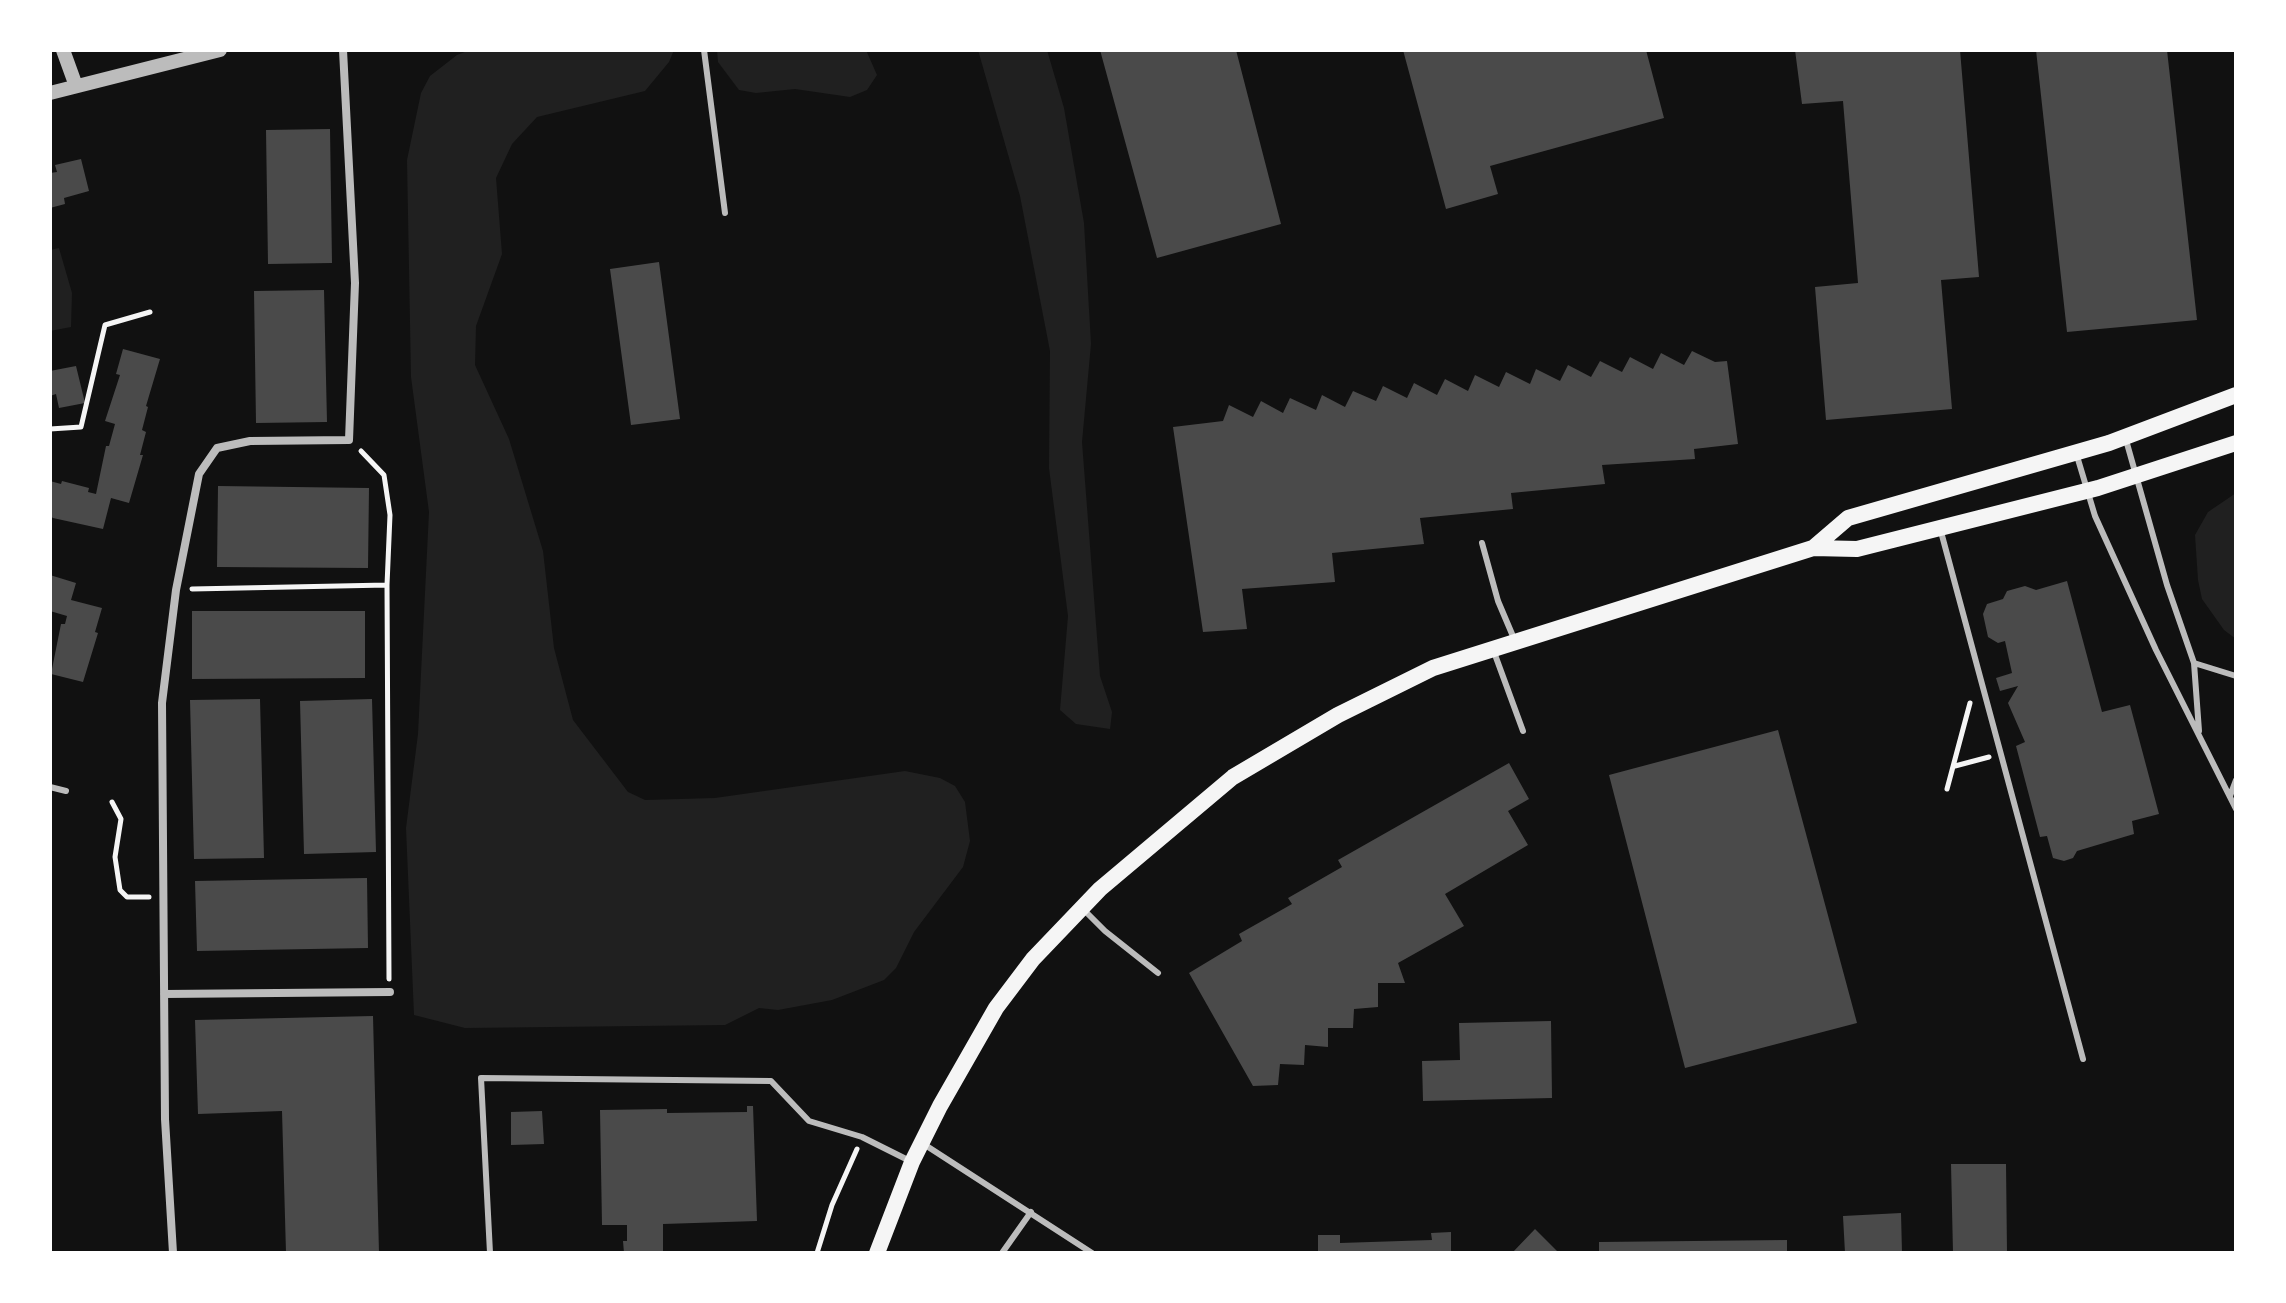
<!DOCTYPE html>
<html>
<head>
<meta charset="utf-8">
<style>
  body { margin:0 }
  #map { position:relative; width:2286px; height:1303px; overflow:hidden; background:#111; font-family:"Golos Text",sans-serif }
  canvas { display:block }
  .frame { position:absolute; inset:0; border:52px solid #fff; pointer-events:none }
</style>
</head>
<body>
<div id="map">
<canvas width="2286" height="1303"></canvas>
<div class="frame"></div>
</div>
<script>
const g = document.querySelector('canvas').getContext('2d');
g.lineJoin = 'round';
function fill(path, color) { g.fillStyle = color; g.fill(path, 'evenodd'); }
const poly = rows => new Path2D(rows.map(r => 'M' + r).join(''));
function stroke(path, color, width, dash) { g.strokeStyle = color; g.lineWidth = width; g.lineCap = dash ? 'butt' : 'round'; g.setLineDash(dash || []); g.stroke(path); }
const green = poly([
  [470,50,674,50,669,62,645,91,537,117,512,144,496,178,502,254,476,326,475,365,509,439,543,551,554,648,573,720,628,792,645,800,715,798,905,771,940,778,955,786,965,802,970,841,963,867,914,932,896,968,884,980,832,1000,778,1010,759,1008,725,1025,465,1028,414,1015,406,828,418,734,429,512,411,377,407,160,421,93,430,76,457,55],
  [717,50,866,50,877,75,867,90,850,97,795,89,756,93,739,90,718,62],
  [978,50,1047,50,1064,108,1084,223,1091,344,1082,442,1100,676,1112,712,1110,729,1076,724,1060,710,1068,616,1049,468,1050,351,1020,196],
  [59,248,72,293,71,327,50,331,50,250],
  [2236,493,2236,639,2224,630,2202,599,2198,580,2195,535,2208,512]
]);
const building = poly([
  [1100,50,1236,50,1281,224,1157,258],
  [1403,50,1646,50,1664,118,1490,166,1498,194,1446,209],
  [1795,50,1960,50,1979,277,1941,280,1952,409,1826,420,1815,287,1858,283,1843,101,1802,104],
  [2036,50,2167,50,2197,320,2067,332],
  [330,129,332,263,268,264,266,130],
  [81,159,89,191,64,198,65,204,50,208,50,173,57,172,55,165],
  [659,262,680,419,631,425,610,269],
  [324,290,327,422,256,423,254,291],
  [123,349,160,359,146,406,148,407,142,430,146,432,140,455,143,455,129,503,111,498,103,529,53,518,50,516,50,481,61,484,62,481,89,488,88,492,96,494,106,446,109,446,115,424,105,421,120,375,116,374],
  [1692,351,1715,362,1727,361,1738,444,1694,449,1695,459,1602,465,1605,484,1511,493,1513,509,1420,518,1424,544,1332,553,1335,582,1242,589,1247,629,1203,632,1173,427,1223,421,1229,405,1253,417,1261,401,1283,413,1290,398,1316,410,1322,395,1345,407,1353,391,1376,401,1383,386,1407,398,1414,383,1437,395,1445,379,1468,391,1475,375,1499,387,1506,372,1530,384,1536,369,1560,381,1568,365,1591,377,1600,361,1622,372,1630,357,1653,369,1661,353,1684,365],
  [76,366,85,403,59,408,56,394,50,396,50,371],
  [218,486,369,488,368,568,217,567],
  [50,575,76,583,71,600,102,608,95,632,98,633,83,682,51,674,61,624,65,624,67,616,50,611],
  [2067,581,2102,712,2130,705,2159,814,2132,821,2134,834,2077,851,2073,858,2064,861,2053,858,2047,836,2040,837,2016,746,2025,742,2008,703,2018,686,2000,691,1996,678,2012,673,2005,641,1998,643,1988,637,1983,614,1987,604,2003,599,2007,591,2025,586,2036,590],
  [192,611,365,611,365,678,192,679],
  [260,699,264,858,194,859,190,700],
  [372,699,376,852,304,854,300,701],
  [1778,730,1857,1023,1685,1068,1609,775],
  [1509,763,1529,799,1508,811,1528,845,1445,894,1464,926,1398,963,1405,983,1378,983,1378,1007,1354,1009,1353,1028,1328,1028,1328,1047,1305,1045,1304,1065,1280,1064,1278,1085,1253,1086,1189,973,1242,941,1239,934,1292,904,1288,898,1342,867,1338,860],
  [367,878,368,948,197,951,195,881],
  [373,1016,379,1253,286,1253,282,1111,198,1114,195,1020],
  [1551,1021,1552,1098,1423,1101,1422,1061,1460,1060,1459,1023],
  [747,1106,753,1106,757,1221,663,1224,663,1253,624,1253,623,1241,627,1241,627,1225,602,1225,600,1110,667,1109,667,1113,747,1112],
  [542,1111,544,1144,511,1145,511,1112],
  [1951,1164,2006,1164,2007,1253,1953,1253],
  [1901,1213,1902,1253,1845,1253,1843,1216],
  [1535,1229,1559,1253,1512,1253],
  [1451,1232,1451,1253,1318,1253,1318,1235,1340,1235,1340,1243,1432,1240,1431,1233],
  [1787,1240,1787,1253,1599,1253,1599,1242]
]);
const path = poly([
  [50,429,81,427,105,325,150,312],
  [361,451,384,475,390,515,387,585,389,979],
  [192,589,387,585],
  [1955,766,1989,757],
  [1947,789,1970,703],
  [112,802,121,819,115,857,120,890,127,897,149,897],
  [817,1253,832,1205,857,1149]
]);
const service = poly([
  [704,50,725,213],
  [2126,440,2167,585,2194,663,2199,731],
  [2077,456,2095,516,2156,650,2236,809],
  [1940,528,2083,1059],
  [1482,543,1498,601,1515,641],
  [1494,652,1523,731],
  [2194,663,2236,676],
  [50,787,66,791],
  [2230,796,2236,780],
  [1082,908,1105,931,1158,973],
  [922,1143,1092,1253],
  [490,1253,481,1078,771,1081,809,1121,862,1137,912,1162],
  [1002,1253,1031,1212]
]);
const minor = poly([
  [164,994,390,992],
  [173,1253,165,1119,162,703,176,590,199,474,217,448,250,441,349,440,355,283,343,50]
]);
const tertiary = poly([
  [63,50,76,86],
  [50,93,220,50]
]);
const secondary = poly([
  [1813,548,1848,518,2109,443,2236,395],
  [877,1253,912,1162,940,1106,996,1008,1033,959,1100,889,1233,777,1338,715,1433,668,1813,548,1857,549,2098,488,2236,443]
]);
fill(green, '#202020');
fill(building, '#4a4a4a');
stroke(path, '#f5f5f5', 5);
stroke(service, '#bcbcbc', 6);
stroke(minor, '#bcbcbc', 8);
stroke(tertiary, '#bcbcbc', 14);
stroke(secondary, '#f5f5f5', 16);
</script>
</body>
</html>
